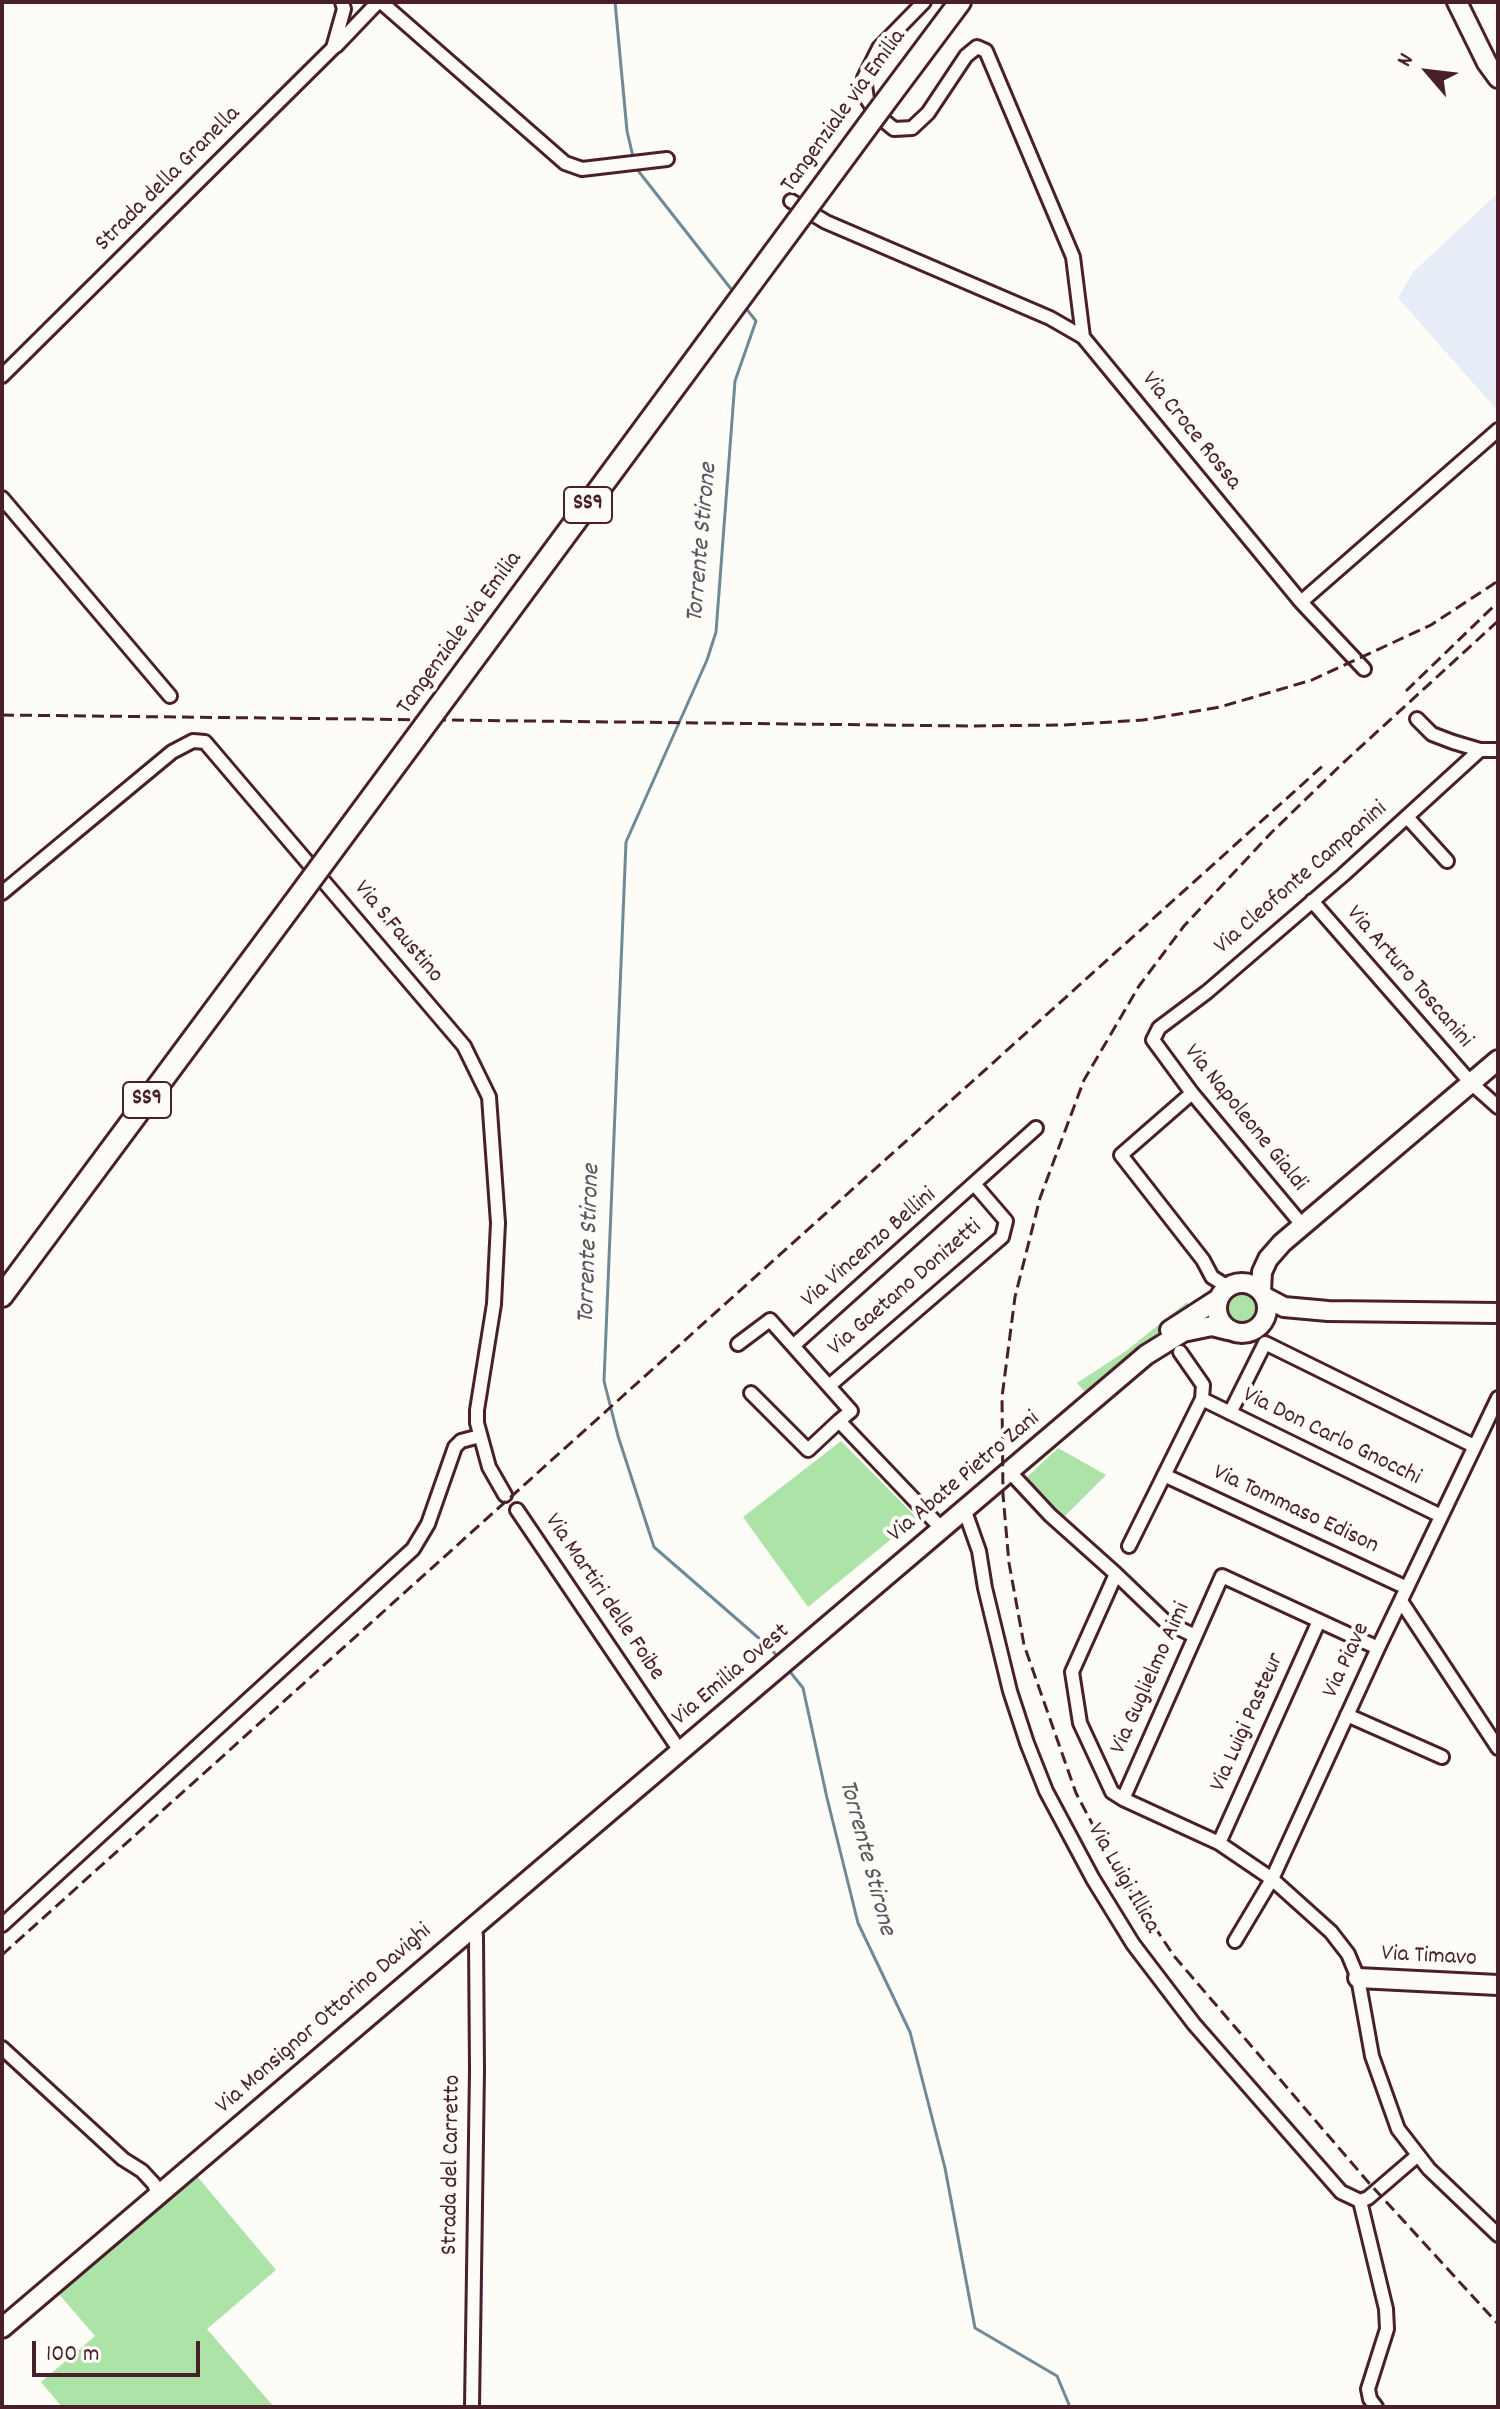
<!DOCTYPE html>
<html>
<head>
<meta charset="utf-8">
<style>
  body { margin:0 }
  #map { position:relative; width:1500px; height:2409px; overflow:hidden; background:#fdfcf7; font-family:Dekko,sans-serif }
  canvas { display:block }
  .frame { position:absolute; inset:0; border:4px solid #4a1f2b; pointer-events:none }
  .north { position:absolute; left:1388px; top:32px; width:80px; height:80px; -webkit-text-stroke:6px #fdfcf7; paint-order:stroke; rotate:298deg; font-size:22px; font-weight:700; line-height:32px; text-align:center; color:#4a1f2b }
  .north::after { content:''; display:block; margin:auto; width:28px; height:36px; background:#4a1f2b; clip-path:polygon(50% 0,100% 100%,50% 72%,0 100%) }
  .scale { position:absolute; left:32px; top:2341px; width:168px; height:36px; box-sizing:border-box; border:4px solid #4a1f2b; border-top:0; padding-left:10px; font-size:24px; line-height:28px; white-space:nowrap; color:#4a1f2b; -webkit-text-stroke:6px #fdfcf7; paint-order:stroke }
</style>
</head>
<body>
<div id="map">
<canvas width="1500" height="2409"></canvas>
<div class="frame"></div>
<div class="north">N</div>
<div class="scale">100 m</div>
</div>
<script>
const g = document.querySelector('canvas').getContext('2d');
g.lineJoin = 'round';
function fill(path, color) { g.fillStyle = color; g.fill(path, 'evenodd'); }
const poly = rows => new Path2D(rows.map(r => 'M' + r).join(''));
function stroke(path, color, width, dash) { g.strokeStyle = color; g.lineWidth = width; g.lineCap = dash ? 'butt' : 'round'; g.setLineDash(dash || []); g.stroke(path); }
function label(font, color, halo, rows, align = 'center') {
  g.font = font + ' Dekko,sans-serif'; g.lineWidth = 8; g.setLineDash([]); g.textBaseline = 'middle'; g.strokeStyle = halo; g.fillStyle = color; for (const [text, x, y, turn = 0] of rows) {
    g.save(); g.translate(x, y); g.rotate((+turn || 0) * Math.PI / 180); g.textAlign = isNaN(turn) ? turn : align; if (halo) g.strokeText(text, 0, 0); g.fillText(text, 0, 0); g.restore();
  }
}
const built = poly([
  [1498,193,1498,411,1398,298,1413,272]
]);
const green = poly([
  '1224 1309a17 17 0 1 1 34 0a17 17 0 1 1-34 0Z',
  [1187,1302,1192,1311,1169,1324,1086,1393,1077,1383,1126,1351],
  [841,1441,917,1518,808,1607,743,1517],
  [1058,1448,1106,1475,1063,1518,1041,1500,1024,1480],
  [196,2175,276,2270,207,2329,274,2407,62,2407,41,2382,95,2336,58,2293]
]);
const stream = poly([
  [615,2,627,131,634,161],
  [636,168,735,294],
  [745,307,756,321,735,381,716,632,707,660,626,842,604,1381,618,1436,654,1547,769,1647,780,1659],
  [787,1668,803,1688,827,1798,858,1923,910,2032,945,2168,975,2328,1057,2376,1070,2407]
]);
const street = poly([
  [381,2,565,163,582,169,667,159],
  [924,2,879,48,864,78,867,99,877,115,894,129,912,128,928,113,966,56,977,47,986,51,1073,257,1083,337],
  [336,46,378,2],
  [791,201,826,222,1050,318,1083,337,1301,602,1498,430],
  [2,376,333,48,344,9,342,2],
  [2,498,170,696],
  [1301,602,1364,669],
  [1417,719,1432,734,1453,742,1480,750,1498,750],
  [1407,817,1447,861],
  [2,893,172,752,193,741,205,742,464,1046,489,1097,498,1223,494,1304,477,1410,477,1423,489,1467,505,1495],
  [1312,901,1471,1083,1498,1107],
  [1192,1093,1121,1155,1203,1260,1212,1277,1228,1287],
  [1303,1226,1192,1093,1153,1040,1159,1028,1207,992,1343,875,1480,750],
  [738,1344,770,1320,851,1411,839,1421,942,1529],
  [794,1345,1036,1128],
  [829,1386,1002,1237,1006,1221,975,1185],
  [751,1393,808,1450,839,1421],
  [1202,1399,1441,1516],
  [1230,1413,1265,1343,1474,1446],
  [1009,1471,1050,1515,1116,1574,1072,1672,1080,1723,1112,1792,1123,1799,1219,1843,1272,1879,1331,1932,1348,1954,1358,1978,1372,2056,1398,2129,1429,2169,1498,2235],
  [1164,1475,1407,1588],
  [517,1510,680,1751],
  [962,1511,967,1517,979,1551,985,1588,1010,1691,1027,1743,1046,1791,1093,1879,1133,1944,1194,2024,1341,2192,1360,2201],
  [1129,1546,1202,1399,1203,1385,1180,1352],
  [1116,1574,1166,1622,1195,1636],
  [1401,1601,1498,1748],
  [1347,1715,1442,1757],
  [1123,1799,1222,1576,1378,1648],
  [1219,1843,1319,1621],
  [2,1925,413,1549,428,1524,455,1447,461,1441,480,1436],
  [1235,1941,1272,1879,1378,1648,1498,1398],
  [2,2048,123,2159,142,2171,154,2184,158,2194],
  [1360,2201,1386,2309,1387,2329,1368,2389,1370,2399,1376,2407],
  [1360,2201,1368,2198,1418,2155],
  [472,2407,477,2071,476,1936,474,1925]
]);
const secondary = poly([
  [1457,2,1487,63,1498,78],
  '1217 1308a25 25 0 1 1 50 0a25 25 0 1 1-50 0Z',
  [1261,1291,1262,1272,1268,1259,1282,1243,1498,1060],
  [1265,1297,1284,1307,1328,1311,1498,1313],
  [1170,1330,1218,1299],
  [1358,1978,1498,1985],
  [2,2328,1146,1355,1183,1332,1212,1326,1228,1330]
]);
const primary = poly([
  [883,105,960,2],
  [2,1296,293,904]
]);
const rail = poly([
  [1498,621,1343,763,1271,833,1184,926,1139,986,1084,1080,1040,1198,1015,1297,1002,1397,1003,1495,1009,1563,1024,1645,1076,1793,1116,1869,1174,1956,1369,2183,1498,2324],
  [1406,691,1498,602],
  [2,715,969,726,1062,725,1143,720,1220,707,1312,680,1431,625,1498,581],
  [2,1955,1326,763]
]);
const primaryBridge = poly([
  [293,904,883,105]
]);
const shields = [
  [588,505,48],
  [147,1100,48]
];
const shieldNames = [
  ["SS9",588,505],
  ["SS9",147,1100]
];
const streetNames = [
  ["Tangenziale via Emilia",845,112,-54],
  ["Strada della Granella",169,180,-45],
  ["Via Croce Rossa",1190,432,51],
  ["Tangenziale via Emilia",461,634,-54],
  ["Via Cleofonte Campanini",1302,879,-41],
  ["Via S.Faustino",397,933,50],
  ["Via Arturo Toscanini",1408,978,49],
  ["Via Napoleone Gialdi",1244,1119,51],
  ["Via Vincenzo Bellini",870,1249,-41],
  ["Via Gaetano Donizetti",906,1289,-41],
  ["Via Don Carlo Gnocchi",1331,1438,26],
  ["Via Abate Pietro Zani",965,1478,-40],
  ["Via Tommaso Edison",1295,1511,25],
  ["Via Martiri delle Foibe",603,1598,56],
  ["Via Piave",1348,1661,-65],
  ["Via Emilia Ovest",732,1676,-40],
  ["Via Guglielmo Aimi",1152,1679,-66],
  ["Via Luigi Pasteur",1249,1723,-66],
  ["Via Luigi Illica",1122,1879,60],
  ["Via Timavo",1429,1958,3],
  ["Via Monsignor Ottorino Davighi",325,2020,-41],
  ["Strada del Carretto",453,2165,-89]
];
const waterNames = [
  ["Torrente Stirone",704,543,-85],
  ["Torrente Stirone",591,1244,-88],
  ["Torrente Stirone",865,1858,75]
];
fill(built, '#e7edf7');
fill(green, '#ace4a8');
stroke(stream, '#6d8a99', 3);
stroke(street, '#4a1f2b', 18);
stroke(secondary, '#4a1f2b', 24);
stroke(primary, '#4a1f2b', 26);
stroke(street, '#fdfcf7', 12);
stroke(secondary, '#fdfcf7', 18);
stroke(primary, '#fdfcf7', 20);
stroke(rail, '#4a1f2b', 3, [12, 6]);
stroke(primaryBridge, '#4a1f2b', 26, []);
stroke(primaryBridge, '#fdfcf7', 20);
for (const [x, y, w] of shields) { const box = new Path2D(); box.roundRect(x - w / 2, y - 18, w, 36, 6); g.fillStyle = '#fdfcf7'; g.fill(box); stroke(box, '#4a1f2b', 2); }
label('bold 22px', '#4a1f2b', null, shieldNames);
label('24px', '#4a1f2b', '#fdfcf7', streetNames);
label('italic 26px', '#5b5562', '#fdfcf7', waterNames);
</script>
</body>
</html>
